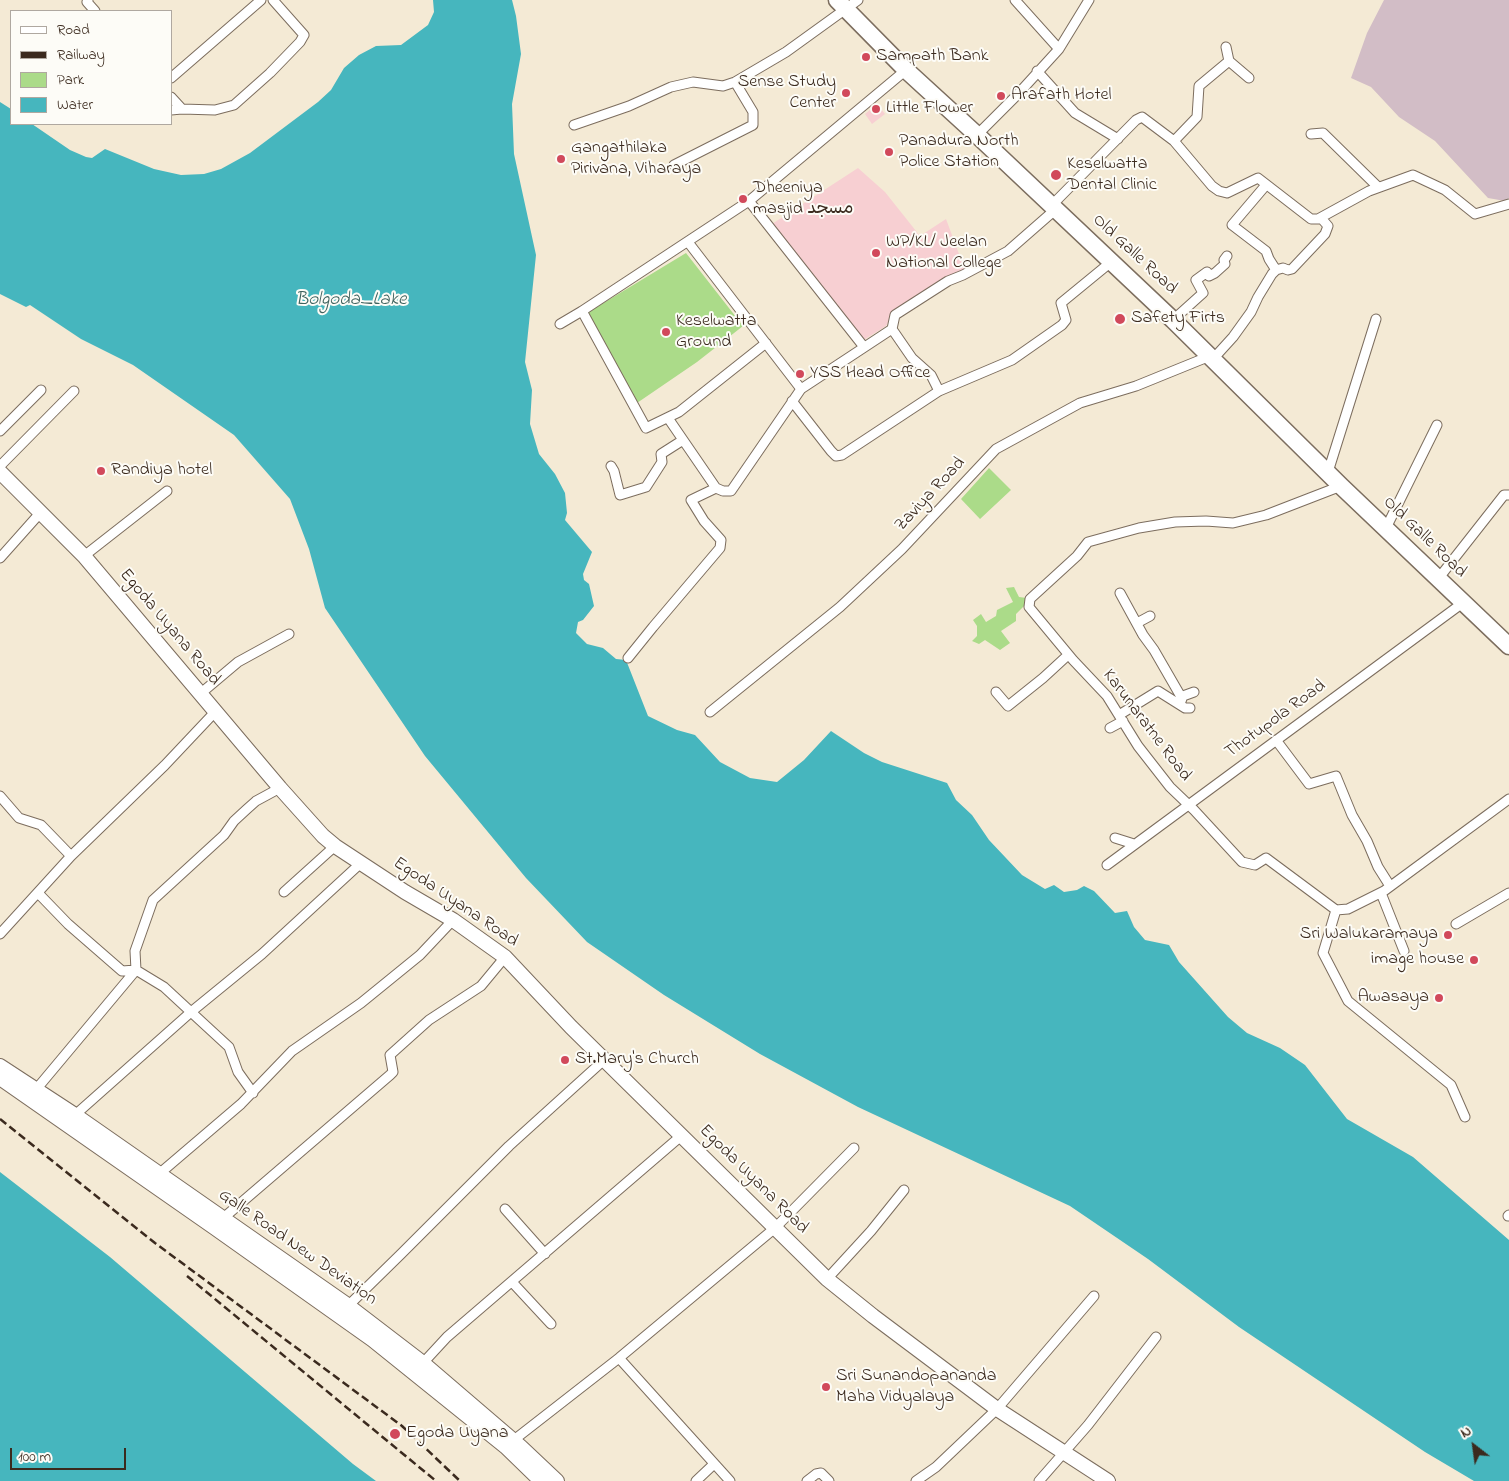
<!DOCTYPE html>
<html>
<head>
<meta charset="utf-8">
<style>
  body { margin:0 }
  #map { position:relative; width:1509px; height:1481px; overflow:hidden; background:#f4ead5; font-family:"Indie Flower",sans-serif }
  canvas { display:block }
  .legend { position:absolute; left:10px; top:10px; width:162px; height:115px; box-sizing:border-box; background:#fdfcf7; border:1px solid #afa8a0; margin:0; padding:6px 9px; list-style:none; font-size:15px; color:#3b2a1e }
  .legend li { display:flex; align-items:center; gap:10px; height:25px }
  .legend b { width:25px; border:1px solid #afa8a0 }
  .north { position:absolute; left:1449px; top:1421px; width:50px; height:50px; -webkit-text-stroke:4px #fdfcf7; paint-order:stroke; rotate:330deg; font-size:14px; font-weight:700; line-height:20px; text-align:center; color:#3b2a1e }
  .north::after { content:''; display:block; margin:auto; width:18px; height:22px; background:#3b2a1e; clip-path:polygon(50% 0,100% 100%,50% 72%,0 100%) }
  .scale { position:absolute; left:10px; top:1448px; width:116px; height:22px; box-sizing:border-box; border:2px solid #3b2a1e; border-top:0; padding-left:6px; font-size:15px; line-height:18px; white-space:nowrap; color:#3b2a1e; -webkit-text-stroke:4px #fdfcf7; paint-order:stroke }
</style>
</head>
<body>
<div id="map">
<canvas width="1509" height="1481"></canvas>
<ul class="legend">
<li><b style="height:6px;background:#fff"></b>Road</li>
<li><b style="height:6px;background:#3b2a1e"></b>Railway</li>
<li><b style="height:14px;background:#abdb89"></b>Park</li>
<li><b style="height:14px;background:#46b6be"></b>Water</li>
</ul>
<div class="north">N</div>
<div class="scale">100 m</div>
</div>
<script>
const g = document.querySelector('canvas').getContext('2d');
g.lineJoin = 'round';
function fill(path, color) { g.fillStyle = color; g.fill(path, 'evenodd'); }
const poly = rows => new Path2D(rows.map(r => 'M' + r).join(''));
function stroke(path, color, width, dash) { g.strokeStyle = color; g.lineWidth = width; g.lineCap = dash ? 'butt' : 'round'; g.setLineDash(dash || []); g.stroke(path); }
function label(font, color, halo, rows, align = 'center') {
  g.font = font + ' "Indie Flower","Playpen Sans Arabic",sans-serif'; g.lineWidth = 4; g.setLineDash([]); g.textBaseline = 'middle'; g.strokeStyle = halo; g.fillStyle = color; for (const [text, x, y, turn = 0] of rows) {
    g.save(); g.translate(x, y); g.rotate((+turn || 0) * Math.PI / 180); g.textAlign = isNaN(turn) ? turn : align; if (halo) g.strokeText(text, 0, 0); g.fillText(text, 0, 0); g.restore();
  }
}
const built = poly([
  [877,104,885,114,872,124,865,114],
  [858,168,885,192,920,236,946,219,965,270,893,314,886,326,862,341,772,224]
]);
const industrial = poly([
  [1384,0,1509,0,1509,198,1505,201,1488,198,1435,141,1399,117,1371,87,1351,78,1367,33]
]);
const green = poly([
  [686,253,743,326,697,362,637,403,587,313],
  [989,468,1011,490,980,519,961,499],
  [1014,587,1019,597,1027,598,1025,605,1016,614,1016,621,1001,631,1010,643,1000,650,985,640,979,644,972,641,977,636,977,626,973,620,981,614,986,622,996,616,997,610,1013,602,1006,588]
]);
const water = poly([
  [433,0,512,0,516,16,521,54,512,104,514,154,536,255,525,362,532,390,530,424,539,454,555,474,565,493,567,513,565,520,592,552,583,574,584,580,589,584,594,606,583,620,578,622,576,633,587,644,603,648,616,659,626,660,648,716,677,730,695,735,720,762,750,778,777,782,804,760,831,731,864,753,882,762,947,783,956,800,972,815,989,840,1022,875,1045,889,1054,885,1064,892,1077,890,1084,886,1094,891,1115,913,1127,911,1134,927,1145,940,1169,945,1179,962,1228,1017,1247,1033,1280,1048,1305,1065,1347,1119,1413,1157,1509,1240,1509,1481,1474,1481,1425,1452,1239,1327,1148,1259,1070,1206,858,1107,760,1054,664,995,587,942,526,878,425,756,325,608,309,549,290,499,234,435,133,365,81,339,30,305,26,307,0,294,0,102,11,109,11,124,32,124,70,150,86,157,92,158,105,149,154,169,181,175,204,174,221,169,250,153,318,102,331,90,344,68,359,55,376,46,401,45,428,25,434,12],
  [0,1172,110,1257,353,1464,376,1481,0,1481]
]);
const street = poly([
  [88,0,87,2,95,11],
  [1015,0,1059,49],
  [1229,61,1249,78],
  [1037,71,1075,113,1118,139],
  [171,78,261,0],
  [171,97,182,109],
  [171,110,182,109,215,110,234,105,270,73,300,42,304,35,273,0],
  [574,125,629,106,671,87,693,82,723,86,735,82,786,52,858,0],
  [1311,134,1323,133,1378,187],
  [977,135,1018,94,1059,49,1089,0],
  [1174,141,1197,117,1199,86,1229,61,1226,47],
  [674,165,753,125,753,112,735,82],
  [1266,185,1232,225,1266,251,1269,259,1276,270],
  [749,201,864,347],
  [1052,205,1136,120,1142,117,1174,141,1212,186,1219,191,1227,193,1258,178,1311,219,1318,219,1369,191,1413,175,1445,190,1475,214,1509,204],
  [688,242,801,389],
  [582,311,646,428,679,412,766,343],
  [1173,320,1203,293,1196,280,1207,272,1209,276,1215,273,1225,264,1224,260,1227,256],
  [560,324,582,311,749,201,906,70],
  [892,329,912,358,931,375,939,391],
  [1213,359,1233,337,1251,312,1258,297,1272,274,1276,270,1283,268,1288,270,1292,269,1325,234,1328,226,1321,218],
  [792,401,831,451,836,456,842,455,939,391,1012,360,1062,325,1066,320,1061,303,1111,262],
  [668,418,716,488],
  [0,431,41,390],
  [0,466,74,391],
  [611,466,614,471,620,495,646,487,662,462,661,454,683,440],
  [1328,472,1376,319],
  [1341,486,1266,515,1233,523,1206,521,1175,522,1139,528,1088,542,1077,556,1030,599,1029,607,1073,660,1107,696,1138,746,1170,787,1194,810,1242,862,1255,865,1266,858,1336,910,1348,909,1384,891,1509,799],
  [1386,528,1437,425],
  [84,556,167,491],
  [0,558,41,512],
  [1438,579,1504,495,1509,495],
  [1120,593,1143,635,1154,650,1180,695,1183,696,1180,704],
  [1137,623,1150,616],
  [628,658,653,627,720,548,721,540,704,521,691,500,716,488,723,491,731,491,801,389,892,329,895,315,948,281,963,275,1008,251,1056,209],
  [996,692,1008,706,1043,678,1068,655],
  [200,694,238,662,289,634],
  [1183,696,1194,692],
  [710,712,840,607,902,549,996,449,1080,403,1136,386,1210,356],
  [1119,715,1158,691,1185,708,1190,708],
  [1110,728,1123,721],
  [1276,740,1309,784,1336,776,1352,815,1367,841,1378,867,1390,886],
  [0,796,19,818,41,825,71,856],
  [1115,838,1134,844],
  [1107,865,1464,602],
  [284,892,335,846],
  [38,893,68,924,122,971,136,970,164,987,191,1012,229,1047,238,1072,253,1093],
  [1381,893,1404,951],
  [1336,910,1323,953,1348,1001,1451,1085,1465,1117],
  [1456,924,1509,893],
  [0,934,71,856,165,765,215,712],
  [32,1091,39,1086,136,970,135,951,153,900,224,835,234,821,247,809,256,801,280,788],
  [75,1115,191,1012,262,954,362,862],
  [159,1174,241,1104,292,1051,361,1003,420,955,453,920],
  [505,1209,545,1254],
  [1508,1216,1509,1215],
  [220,1222,228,1214,390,1075,393,1072,390,1055,429,1020,481,986,505,957],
  [827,1279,871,1231,904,1190],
  [512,1282,551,1324],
  [346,1304,352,1302,401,1254,509,1146,604,1060],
  [619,1358,730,1481],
  [423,1363,447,1337,681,1136],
  [510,1443,619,1358,775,1228,854,1148],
  [696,1481,714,1464],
  [807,1481,816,1474,821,1473,829,1481],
  [916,1481,936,1467,997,1409,1094,1296],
  [1039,1481,1088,1425,1156,1337]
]);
const primary = poly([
  [0,472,84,556,280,788,323,836,335,846,405,892,453,920,505,957,571,1027,827,1279,873,1316,997,1409,1108,1481],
  [0,1066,75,1115,346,1304,423,1363,521,1447,557,1481],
  [0,1078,215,1228,373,1340,506,1447,541,1481]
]);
const highway = poly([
  [837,0,906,70,977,135,1173,320,1341,486,1509,646]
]);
const rail = poly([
  [0,1119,155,1243,402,1426,460,1481],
  [187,1276,436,1481]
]);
const markers = [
  [866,57,5,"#d1495b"],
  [846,93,5,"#d1495b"],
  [1001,96,5,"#d1495b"],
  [876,109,5,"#d1495b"],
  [889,152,5,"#d1495b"],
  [561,159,5,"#d1495b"],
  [1056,175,6,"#d1495b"],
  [743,199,5,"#d1495b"],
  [876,253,5,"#d1495b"],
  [1120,319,6,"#d1495b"],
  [666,332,5,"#d1495b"],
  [800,374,5,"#d1495b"],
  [101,471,5,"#d1495b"],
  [1448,935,5,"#d1495b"],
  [1474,960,5,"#d1495b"],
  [1439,998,5,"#d1495b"],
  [565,1060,5,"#d1495b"],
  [826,1387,5,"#d1495b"],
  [395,1434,6,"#d1495b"]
];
const poiNames = [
  ["Sampath Bank",876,57],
  ["Sense Study",836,83,"right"],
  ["Center",836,104,"right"],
  ["Arafath Hotel",1011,96],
  ["Little Flower",886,109],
  ["Panadura North",899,142],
  ["Police Station",899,163],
  ["Gangathilaka",571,149],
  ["Pirivana, Viharaya",571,170],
  ["Keselwatta",1067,165],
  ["Dental Clinic",1067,186],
  ["Dheeniya",753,189],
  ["masjid مسجد",753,210],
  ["WP/KL/ Jeelan",886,243],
  ["National College",886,264],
  ["Safety Firts",1131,319],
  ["Keselwatta",676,322],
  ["Ground",676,343],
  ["YSS Head Office",810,374],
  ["Randiya hotel",111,471],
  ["Sri Walukaramaya",1438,935,"right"],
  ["image house",1464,960,"right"],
  ["Awasaya",1429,998,"right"],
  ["St.Mary's Church",575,1060],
  ["Sri Sunandopananda",836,1377],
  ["Maha Vidyalaya",836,1398],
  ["Egoda Uyana",406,1434]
];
const streetNames = [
  ["Old Galle Road",1134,255,43],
  ["Zaviya Road",931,495,-47],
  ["Old Galle Road",1424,538,44],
  ["Egoda Uyana Road",169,628,50],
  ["Thotupola Road",1276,720,-36],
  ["Karunaratne Road",1146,726,53],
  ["Egoda Uyana Road",455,903,34],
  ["Egoda Uyana Road",753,1180,45],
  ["Galle Road New Deviation",297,1248,35]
];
const waterNames = [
  ["Bolgoda_Lake",351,301]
];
fill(built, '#f7cfd2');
fill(industrial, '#d2bdc6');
fill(green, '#abdb89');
fill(water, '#46b6be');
stroke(street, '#7c6d5e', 11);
stroke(primary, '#7c6d5e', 16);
stroke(highway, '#7c6d5e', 19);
stroke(street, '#fff', 9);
stroke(primary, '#fff', 14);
stroke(highway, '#fff', 16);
stroke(rail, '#3b2a1e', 2.5, [8, 4]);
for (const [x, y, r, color] of markers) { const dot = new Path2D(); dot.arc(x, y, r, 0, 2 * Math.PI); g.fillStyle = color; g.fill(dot); stroke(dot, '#fdfcf7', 2); }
label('18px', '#3b2a1e', '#fdfcf7', poiNames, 'left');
label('18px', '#3b2a1e', '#fdfcf7', streetNames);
label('italic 19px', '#3f625e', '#fdfcf7', waterNames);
</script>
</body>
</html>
